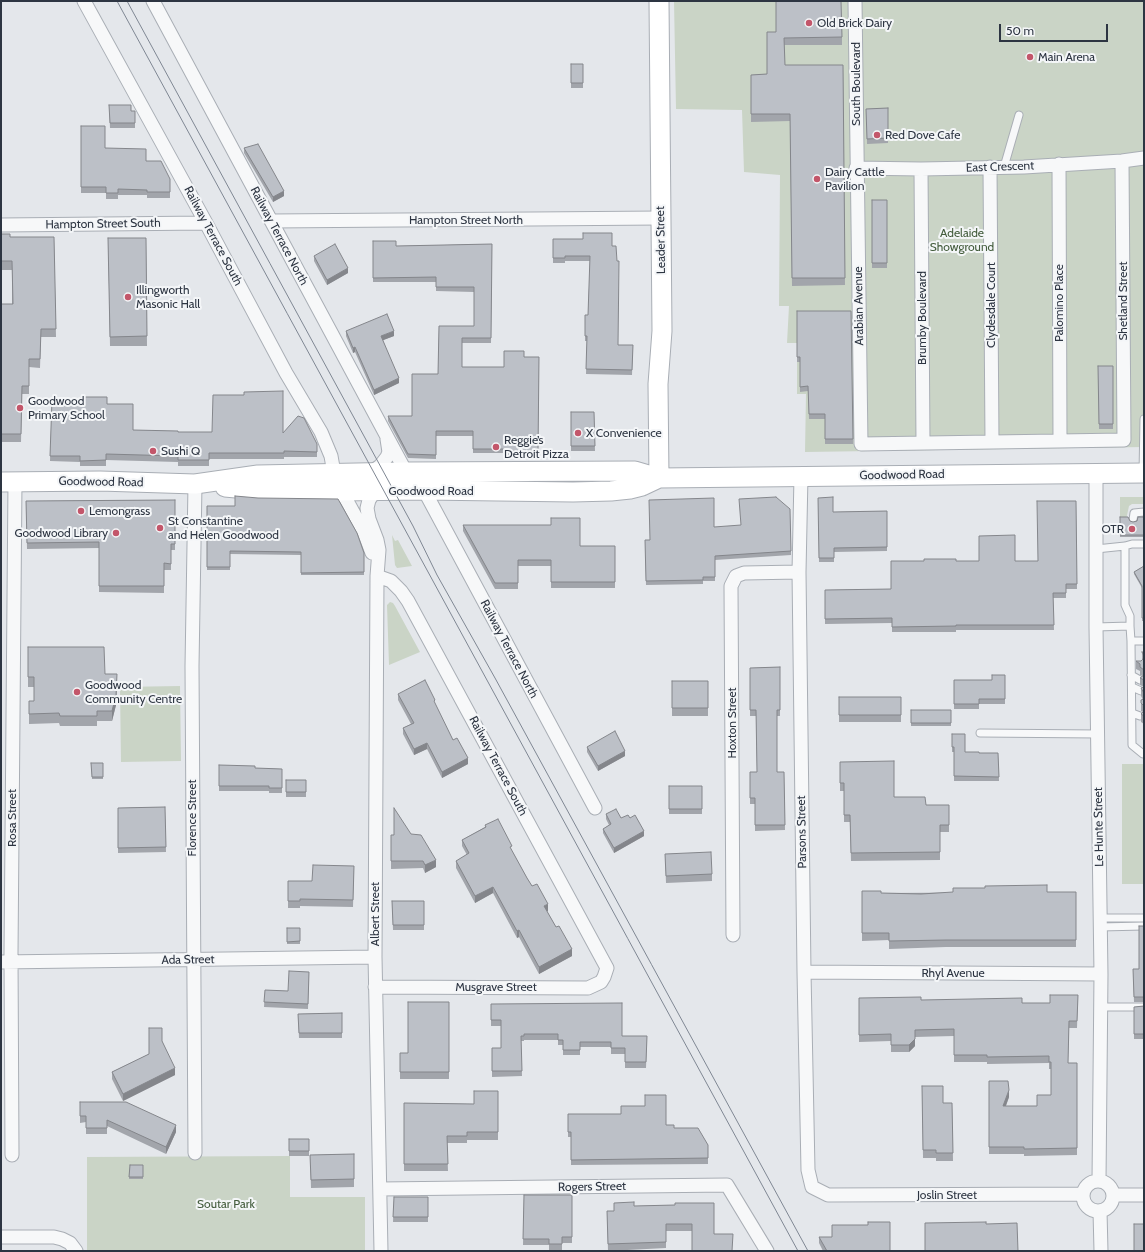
<!DOCTYPE html>
<html>
<head>
<meta charset="utf-8">
<style>
  body { margin:0 }
  #map { position:relative; width:1145px; height:1252px; overflow:hidden; background:#e4e7eb; font-family:Cabin,sans-serif }
  canvas { display:block }
  .frame { position:absolute; inset:0; border:2px solid #2d3542; pointer-events:none }
  .scale { position:absolute; left:999px; top:24px; width:109px; height:18px; box-sizing:border-box; border:2px solid #2d3542; border-top:0; padding-left:5px; font-size:12px; line-height:14px; white-space:nowrap; color:#2d3542; -webkit-text-stroke:3px #f4f6f8; paint-order:stroke }
</style>
</head>
<body>
<div id="map">
<canvas width="1145" height="1252"></canvas>
<div class="frame"></div>
<div class="scale">50 m</div>
</div>
<script>
const g = document.querySelector('canvas').getContext('2d');
g.lineJoin = 'round';
function fill(path, color) { g.fillStyle = color; g.fill(path, 'evenodd'); }
const poly = rows => new Path2D(rows.map(r => 'M' + r).join(''));
function stroke(path, color, width, dash) { g.strokeStyle = color; g.lineWidth = width; g.lineCap = dash ? 'butt' : 'round'; g.setLineDash(dash || []); g.stroke(path); }
function label(font, color, halo, rows, align = 'center') {
  g.font = font + ' Cabin,sans-serif'; g.lineWidth = 4; g.setLineDash([]); g.textBaseline = 'middle'; g.strokeStyle = halo; g.fillStyle = color; for (const [text, x, y, turn = 0] of rows) {
    g.save(); g.translate(x, y); g.rotate((+turn || 0) * Math.PI / 180); g.textAlign = isNaN(turn) ? turn : align; if (halo) g.strokeText(text, 0, 0); g.fillText(text, 0, 0); g.restore();
  }
}
const green = poly([
  [674,1,1144,1,1144,447,805,452,806,394,797,394,797,343,787,343,789,306,779,306,780,175,744,172,742,110,676,109],
  [1120,497,1144,497,1144,504,1132,504,1129,506,1126,520,1120,520],
  [392,535,395,541,398,540,412,566,397,568,395,565],
  [390,602,393,603,395,606,420,652,389,665,387,605],
  [180,686,181,761,121,762,120,687],
  [1122,764,1144,764,1144,884,1122,884],
  [290,1156,290,1197,365,1197,365,1251,87,1251,87,1157]
]);
const lane = poly([
  [1004,167,1019,115],
  [1143,473,1144,419],
  [1133,520,1134,513,1144,512],
  [1096,549,1125,546,1132,544,1144,544],
  [1130,626,1131,641,1144,641],
  [1096,627,1130,626,1130,616,1125,605,1125,546],
  [1131,641,1132,745,1143,754,1144,754],
  [1131,675,1140,680],
  [1132,687,1141,691],
  [1132,713,1140,716],
  [980,733,1098,734],
  [1100,918,1144,918],
  [1100,927,1144,926],
  [1100,1007,1144,1007]
]);
const street = poly([
  [84,1,206,223,286,373,321,432,331,456,334,473],
  [153,1,406,472],
  [855,1,861,444,1124,440,1122,161],
  [1059,164,1060,441],
  [990,167,992,442],
  [856,168,921,169,1024,167,1122,161,1144,158],
  [921,169,923,443],
  [271,221,661,218],
  [1,225,206,223],
  [370,473,380,466,387,457,389,452,387,439],
  [1096,473,1096,627,1101,974,1099,1181],
  [801,476,799,572,804,972,808,1170,812,1187,828,1195,1083,1194],
  [195,484,192,666,195,1153],
  [424,490,595,808],
  [338,491,346,499,364,532,372,553],
  [375,491,369,500,367,508,369,519,377,540,379,550,377,576,375,957,381,1251],
  [733,935,731,586,736,576,744,573,799,572],
  [1,962,375,957],
  [804,972,1101,974],
  [375,987,588,988,601,982,604,977,607,968,408,601,401,591,391,581,377,576],
  [12,1155,11,954,15,481],
  '1083 1196a15 15 0 1 1 30 0a15 15 0 1 1-30 0Z',
  [380,1189,727,1185,767,1251],
  [1114,1195,1144,1195],
  [1100,1211,1101,1251],
  [1,1237,54,1237,62,1239,70,1243,76,1251]
]);
const secondary = poly([
  [659,1,662,331,658,384,659,478],
  [1,482,100,481,195,484,258,475,406,472,635,471,659,478,1144,473],
  [225,487,258,490,338,491,424,490,573,492,611,491,630,489,642,486,659,478]
]);
const tram = poly([
  [117,1,798,1251],
  [127,1,413,526,437,575,495,678,808,1251]
]);
const wall = poly([
  [767,32,842,37,842,45,784,45,785,65,843,65,845,285,792,286,790,121,751,122,751,75,767,74],
  [571,64,583,64,583,88,571,88],
  [109,105,131,111,135,111,135,128,110,128],
  [888,108,888,143,867,144,866,109],
  [81,126,105,148,146,161,170,179,170,198,147,198,147,195,118,195,118,199,106,199,106,193,81,193],
  [244,148,284,196,273,202,244,153],
  [872,200,887,200,887,268,872,268],
  [1,234,10,237,54,237,56,337,41,337,40,368,29,367,29,394,22,394,21,442,1,442,1,304,12,304,12,270,1,270],
  [108,238,146,238,147,346,110,346],
  [553,239,612,246,618,345,633,345,632,375,586,374,587,341,585,341,585,315,588,315,590,261,565,261,565,263,553,263],
  [373,241,396,246,492,244,491,343,462,343,462,367,504,367,524,357,539,357,538,456,504,456,504,453,473,453,473,436,436,436,436,459,408,458,388,421,388,416,412,416,438,374,439,326,474,326,474,292,436,291,436,282,373,282],
  [314,256,348,273,327,285,314,261],
  [797,311,851,311,853,444,825,444,825,419,809,419,808,391,800,392,800,362,797,362],
  [346,331,394,336,383,340,399,383,374,395,355,352,353,353,346,336],
  [1098,366,1113,366,1113,429,1099,429],
  [52,399,107,404,133,430,178,432,283,433,317,444,317,457,284,457,284,459,209,459,209,466,178,466,178,462,106,460,106,466,80,466,80,462,50,461],
  [571,412,594,412,595,451,571,451],
  [818,498,833,512,887,511,887,551,834,552,834,562,819,562],
  [175,500,175,550,171,550,171,570,164,570,164,593,99,592,99,548,27,549,26,501],
  [1076,501,1077,589,1066,589,1066,598,1053,598,1054,630,956,630,956,632,892,632,892,623,825,624,825,590,891,589,956,561,1038,561],
  [207,506,364,553,364,575,301,575,301,555,230,554,230,570,207,570],
  [1120,517,1133,522,1144,517,1144,537,1120,537],
  [463,525,580,546,615,546,615,588,551,588,551,566,518,566,518,589,495,589,463,531],
  [714,527,791,551,791,555,715,560,715,581,703,581,703,584,646,585,645,540,650,540],
  [1144,566,1144,621,1142,621,1142,588,1134,574,1134,572],
  [28,647,105,674,117,684,116,705,112,721,97,721,97,726,60,726,59,723,29,724,29,701,34,701,34,687,28,687],
  [1142,652,1144,652,1144,687,1140,685,1140,678,1143,676,1140,675,1140,671,1136,669,1136,661,1141,661,1142,660],
  [780,667,780,716,777,716,777,772,784,772,785,830,755,831,755,804,750,804,750,772,757,772,756,716,750,716,750,668],
  [1005,675,1005,704,979,704,979,709,954,709,954,680,992,680],
  [672,681,708,681,708,716,672,716],
  [1144,687,1144,724,1141,722,1141,714,1143,712,1141,711,1141,700,1143,700,1141,696,1141,688],
  [398,694,435,705,453,740,468,764,442,778,427,749,414,755,403,734,403,728,411,724,398,700],
  [839,697,901,697,901,722,839,722],
  [911,710,951,710,951,726,911,726],
  [952,734,965,752,979,753,998,753,999,781,954,781,954,752,952,752],
  [587,747,625,756,598,771,587,752],
  [840,762,894,797,926,805,949,805,949,832,940,832,940,860,851,861,850,822,844,822,844,791,840,791],
  [91,763,103,763,103,779,92,779],
  [219,765,255,768,282,769,282,793,269,793,269,791,219,791],
  [286,780,306,780,306,797,286,797],
  [669,786,702,786,702,814,669,814],
  [165,807,166,852,118,853,118,808],
  [606,814,621,818,630,818,644,836,614,853,603,833,603,829,609,825,606,819],
  [485,825,512,851,527,878,548,911,547,911,572,956,539,974,519,937,517,938,493,893,475,903,456,868,456,861,467,855,462,846,462,840,485,827],
  [411,834,436,867,425,873,423,868,391,869,391,835],
  [665,854,712,874,712,881,666,883],
  [354,866,353,907,300,906,300,908,288,908,288,881,312,881],
  [862,891,881,893,1076,892,1076,947,946,947,889,949,889,940,862,941],
  [392,901,424,901,424,930,393,930],
  [1144,926,1144,1002,1134,1002,1133,969,1139,969],
  [287,928,300,928,300,944,287,944],
  [309,972,308,1009,264,1007,265,990,288,991],
  [1078,995,1077,1028,1069,1028,1068,1063,1077,1063,1077,1155,1024,1156,1024,1154,989,1154,989,1081,1009,1097,1006,1106,1037,1106,1051,1095,1051,1069,1049,1069,1049,1063,987,1064,987,1062,954,1062,954,1036,915,1037,915,1046,909,1052,891,1052,891,1041,859,1042,859,998,1022,1003,1050,1003],
  [449,1002,449,1079,400,1079,400,1053,408,1053],
  [491,1004,622,1036,647,1036,646,1068,625,1068,625,1054,611,1054,611,1047,580,1047,580,1055,563,1055,563,1045,558,1045,558,1040,524,1040,524,1041,521,1041,522,1076,492,1077,492,1048,501,1048,501,1026,491,1026],
  [1144,1006,1144,1039,1134,1039,1134,1007],
  [342,1013,342,1038,299,1038,298,1014],
  [162,1041,175,1075,123,1101,112,1079,112,1072,149,1054],
  [922,1086,943,1103,952,1103,953,1161,936,1161,936,1158,923,1158],
  [498,1091,498,1140,467,1140,467,1143,447,1143,448,1171,404,1171,404,1103,474,1104],
  [80,1102,176,1132,166,1154,107,1126,107,1134,86,1134,86,1122,80,1123],
  [568,1114,666,1125,674,1128,708,1145,708,1164,571,1165,571,1137,568,1137],
  [289,1139,309,1139,309,1156,289,1156],
  [354,1154,354,1187,311,1188,310,1155],
  [130,1165,143,1165,143,1179,129,1179],
  [524,1195,572,1195,572,1243,562,1243,562,1251,549,1250,549,1245,523,1245],
  [394,1197,428,1197,428,1222,393,1222],
  [675,1205,714,1234,733,1251,692,1231,666,1231,666,1248,608,1251,607,1211,614,1211,634,1206],
  [819,1237,890,1251,823,1251,819,1243]
]);
const shadedWall = poly([
  [284,191,284,196,273,202,273,197],
  [348,268,348,273,327,285,327,280],
  [394,331,394,336,381,341,381,336],
  [355,347,355,352,353,353,353,348],
  [399,378,399,383,374,395,374,390],
  [117,674,116,705,112,721,112,711],
  [427,743,427,749,414,755,414,749],
  [625,751,625,756,598,771,598,766],
  [468,758,468,764,442,778,442,772],
  [644,831,644,836,614,853,614,848],
  [436,860,436,867,425,873,425,865],
  [493,887,493,893,475,903,475,896],
  [548,904,548,911,544,913,544,906],
  [519,930,519,937,517,938,517,931],
  [572,949,572,956,539,974,539,967],
  [915,1039,915,1046,909,1052,909,1045],
  [175,1068,175,1075,123,1101,123,1094],
  [1009,1090,1009,1097,1003,1113,1003,1106],
  [176,1125,176,1132,166,1154,166,1147]
]);
const building = poly([
  [776,1,841,1,842,37,784,38,785,65,843,65,845,278,792,278,790,114,751,114,751,75,767,74,767,32,776,32,776,1],
  [571,64,583,64,583,83,571,83,571,64],
  [109,105,131,105,131,111,135,111,135,123,110,123,109,105],
  [888,108,888,138,867,139,866,109,888,108],
  [81,126,105,126,105,148,146,149,146,161,161,161,170,179,170,192,147,192,147,190,118,189,118,193,106,193,106,187,81,187,81,126],
  [258,144,284,191,273,197,244,148,258,144],
  [872,200,887,200,887,263,872,263,872,200],
  [583,233,612,233,612,246,616,246,617,261,619,261,618,345,633,345,632,370,586,369,587,336,585,336,585,315,588,315,590,256,565,256,565,258,553,258,553,239,583,239,583,233],
  [1,234,10,234,10,237,54,237,56,329,41,329,40,359,29,359,29,386,22,386,21,434,1,434,1,304,13,304,12,261,1,261,1,234],
  [108,238,146,238,147,336,110,337,108,238],
  [373,241,396,241,396,246,492,244,491,338,462,338,462,367,504,367,504,351,524,351,524,357,539,357,538,451,504,451,504,449,473,449,473,431,436,431,436,455,408,454,388,416,412,416,412,374,438,374,439,326,474,326,474,287,436,287,436,277,373,278,373,241],
  [335,244,348,268,327,280,314,256,335,244],
  [797,311,851,311,853,439,825,439,825,414,809,414,808,386,800,387,800,357,797,357,797,311],
  [387,314,394,331,381,336,399,378,374,390,355,347,353,348,346,331,387,314],
  [1098,366,1113,366,1113,424,1099,424,1098,366],
  [283,391,283,433,298,416,304,418,317,444,317,452,284,451,284,453,209,453,209,460,178,460,178,456,106,454,106,460,80,461,80,456,50,456,52,399,81,400,81,397,107,397,107,404,133,404,133,430,178,431,178,432,212,432,213,395,244,395,244,392,283,391],
  [571,412,594,412,595,446,571,446,571,412],
  [235,496,258,498,338,499,357,533,364,553,364,572,301,573,301,552,230,551,230,567,207,567,207,506,235,506,235,496],
  [776,497,790,509,791,551,715,556,715,577,703,577,703,580,646,581,645,540,650,540,649,500,714,498,714,527,741,525,739,499,776,497],
  [833,497,833,512,887,511,887,547,834,548,834,558,819,558,818,498,833,497],
  [175,500,175,544,171,544,171,564,164,563,164,586,99,586,99,542,27,543,26,501,175,500],
  [1037,501,1076,501,1077,584,1066,584,1066,593,1053,593,1054,625,956,625,956,626,892,627,892,618,825,619,825,590,891,589,891,561,924,561,924,559,956,559,956,561,979,561,979,536,1015,535,1015,561,1038,561,1037,501],
  [1120,517,1128,517,1130,521,1133,522,1137,521,1138,517,1144,517,1144,535,1120,535,1120,517],
  [551,518,580,518,580,546,615,546,615,582,551,582,551,560,518,560,518,583,495,583,463,525,551,525,551,518],
  [1144,566,1144,618,1142,618,1142,586,1134,572,1144,566],
  [28,647,104,647,105,674,117,674,116,695,112,711,97,711,97,716,60,716,59,713,29,714,29,701,34,701,34,677,28,677,28,647],
  [1142,652,1144,652,1144,670,1140,667,1140,664,1136,661,1141,661,1143,659,1144,656,1142,652],
  [780,667,780,710,777,710,777,772,784,772,785,825,755,825,755,798,750,798,750,772,757,772,756,710,750,710,750,668,780,667],
  [992,675,1005,675,1005,699,979,699,979,704,954,704,954,680,992,680,992,675],
  [1144,675,1144,680,1140,678,1144,675],
  [425,680,435,700,434,701,453,740,457,738,468,758,442,772,427,743,414,749,403,728,414,723,398,694,425,680],
  [672,681,708,681,708,708,672,708,672,681],
  [1144,687,1144,693,1141,688,1144,687],
  [839,697,901,697,901,715,839,715,839,697],
  [1144,699,1144,706,1141,703,1141,700,1144,699],
  [911,710,951,710,951,723,911,723,911,710],
  [1144,711,1144,716,1141,714,1144,711],
  [615,731,625,751,598,766,587,747,615,731],
  [952,734,965,734,965,752,979,752,979,753,998,753,999,777,954,776,954,747,952,747,952,734],
  [894,761,894,797,925,797,926,805,949,805,949,825,940,825,940,852,851,853,850,815,844,815,844,783,840,783,840,762,894,761],
  [91,763,103,763,103,777,92,777,91,763],
  [219,765,255,766,255,768,282,769,282,788,269,788,269,786,219,786,219,765],
  [286,780,306,780,306,792,286,792,286,780],
  [669,786,702,786,702,809,669,809,669,786],
  [165,807,166,847,118,848,118,808,165,807],
  [394,808,411,834,421,835,436,860,425,865,423,861,391,861,391,835,394,835,394,808],
  [616,809,621,818,628,815,630,818,635,815,644,831,614,848,603,829,611,824,606,814,616,809],
  [498,819,512,846,510,847,527,878,532,886,537,884,548,904,544,906,556,927,559,926,572,949,539,967,519,930,517,931,493,887,475,896,456,861,469,853,462,840,486,827,485,825,498,819],
  [711,852,712,874,666,876,665,854,711,852],
  [313,865,354,866,353,900,300,899,300,901,288,901,288,881,312,881,313,865],
  [1047,885,1047,892,1076,892,1076,940,946,940,889,941,889,933,862,933,862,891,881,891,881,893,921,894,953,892,953,888,985,888,985,886,1047,885],
  [392,901,424,901,424,925,393,925,392,901],
  [1139,926,1144,926,1144,997,1134,997,1133,969,1139,969,1139,926],
  [287,928,300,928,300,941,287,942,287,928],
  [289,971,309,972,308,1004,264,1002,265,990,288,991,289,971],
  [1050,995,1078,995,1077,1021,1069,1021,1068,1063,1077,1063,1077,1148,1024,1149,1024,1147,989,1147,989,1081,1008,1081,1009,1090,1003,1106,1037,1106,1037,1095,1051,1095,1051,1062,1049,1062,1049,1056,987,1057,987,1055,954,1055,954,1029,915,1030,915,1039,909,1045,891,1045,891,1034,859,1035,859,998,921,997,921,1000,1022,998,1022,1003,1050,1003,1050,995],
  [408,1002,449,1002,449,1072,400,1072,400,1053,408,1053,408,1002],
  [622,1003,622,1036,647,1036,646,1062,625,1062,625,1048,611,1048,611,1042,580,1042,580,1050,563,1050,563,1040,558,1040,558,1034,524,1034,524,1036,521,1036,522,1071,492,1071,492,1048,501,1048,501,1020,491,1020,491,1004,622,1003],
  [1144,1006,1144,1034,1134,1034,1134,1007,1144,1006],
  [342,1013,342,1033,299,1033,298,1014,342,1013],
  [149,1028,162,1028,162,1041,175,1068,123,1094,112,1072,149,1054,149,1028],
  [922,1086,943,1086,943,1103,952,1103,953,1153,936,1153,936,1150,923,1150,922,1086],
  [474,1091,498,1091,498,1132,467,1132,467,1136,447,1136,448,1164,404,1164,404,1103,474,1104,474,1091],
  [645,1095,666,1095,666,1125,674,1125,674,1128,698,1128,708,1145,708,1158,571,1160,571,1132,568,1132,568,1114,621,1114,621,1106,645,1106,645,1095],
  [80,1102,126,1102,176,1125,166,1147,107,1120,107,1128,86,1128,86,1116,80,1116,80,1102],
  [289,1139,309,1139,309,1151,289,1151,289,1139],
  [354,1154,354,1179,311,1180,310,1155,354,1154],
  [130,1165,143,1165,143,1177,129,1177,130,1165],
  [524,1195,572,1195,572,1237,562,1237,562,1244,549,1244,549,1239,523,1239,524,1195],
  [394,1197,428,1197,428,1217,393,1217,394,1197],
  [634,1202,634,1206,675,1205,675,1203,714,1203,714,1234,733,1234,732,1251,692,1251,692,1224,666,1224,666,1242,608,1244,607,1211,614,1211,614,1203,634,1202],
  [868,1222,890,1222,890,1251,827,1251,819,1237,832,1237,832,1225,868,1225,868,1222],
  [986,1222,986,1224,1017,1223,1018,1251,925,1251,925,1223,986,1222],
  [1134,1224,1144,1224,1144,1251,1134,1251,1134,1224]
]);
const markers = [
  [809,23,4,"#c3566a"],
  [1030,57,4,"#c3566a"],
  [877,135,4,"#c3566a"],
  [817,179,4,"#c3566a"],
  [128,297,4,"#c3566a"],
  [20,408,4,"#c3566a"],
  [578,433,4,"#c3566a"],
  [496,447,4,"#c3566a"],
  [153,451,4,"#c3566a"],
  [81,511,4,"#c3566a"],
  [160,528,4,"#c3566a"],
  [1132,529,4,"#c3566a"],
  [116,533,4,"#c3566a"],
  [77,692,4,"#c3566a"]
];
const poiNames = [
  ["Old Brick Dairy",817,23],
  ["Main Arena",1038,57],
  ["Red Dove Cafe",885,135],
  ["Dairy Cattle",825,172],
  ["Pavilion",825,186],
  ["Illingworth",136,290],
  ["Masonic Hall",136,304],
  ["Goodwood",28,401],
  ["Primary School",28,415],
  ["X Convenience",586,433],
  ["Reggie’s",504,440],
  ["Detroit Pizza",504,454],
  ["Sushi Q",161,451],
  ["Lemongrass",89,511],
  ["St Constantine",168,521],
  ["and Helen Goodwood",168,535],
  ["OTR",1124,529,"right"],
  ["Goodwood Library",108,533,"right"],
  ["Goodwood",85,685],
  ["Community Centre",85,699]
];
const streetNames = [
  ["South Boulevard",856,84,-90],
  ["East Crescent",1000,167,-2],
  ["Hampton Street North",466,220],
  ["Hampton Street South",103,224,-1],
  ["Railway Terrace South",213,236,62],
  ["Railway Terrace North",279,236,62],
  ["Leader Street",661,240,-91],
  ["Shetland Street",1123,301,-90],
  ["Palomino Place",1059,303,-90],
  ["Clydesdale Court",991,305,-90],
  ["Arabian Avenue",859,306,-91],
  ["Brumby Boulevard",922,318,-90],
  ["Goodwood Road",902,475,-1],
  ["Goodwood Road",101,482,1],
  ["Goodwood Road",431,491],
  ["Railway Terrace North",509,649,62],
  ["Hoxton Street",732,723,-90],
  ["Railway Terrace South",498,766,62],
  ["Rosa Street",12,818,-90],
  ["Florence Street",192,818,-90],
  ["Le Hunte Street",1099,827,-91],
  ["Parsons Street",802,832,-91],
  ["Albert Street",375,914,-90],
  ["Ada Street",188,960,-1],
  ["Rhyl Avenue",953,973],
  ["Musgrave Street",496,987],
  ["Rogers Street",592,1187,-1],
  ["Joslin Street",947,1195]
];
const parkNames = [
  ["Adelaide",962,233],
  ["Showground",962,247],
  ["Soutar Park",226,1204]
];
fill(green, '#cad4c6');
stroke(lane, '#a9aeb5', 9);
stroke(street, '#a9aeb5', 15);
stroke(secondary, '#a9aeb5', 21);
stroke(lane, '#f7f8f9', 7);
stroke(street, '#f7f8f9', 13);
stroke(secondary, '#fff', 19);
stroke(tram, '#7f8793', 1);
fill(wall, '#a2a5ab');
fill(shadedWall, '#84868b');
fill(building, '#bcc0c7');
stroke(building, '#84868b', 1);
for (const [x, y, r, color] of markers) { const dot = new Path2D(); dot.arc(x, y, r, 0, 2 * Math.PI); g.fillStyle = color; g.fill(dot); stroke(dot, '#f4f6f8', 1.5); }
label('12px', '#2d3542', '#f4f6f8', poiNames, 'left');
label('12px', '#2d3542', '#f4f6f8', streetNames);
label('12px', '#435c3c', '#f4f6f8', parkNames);
</script>
</body>
</html>
